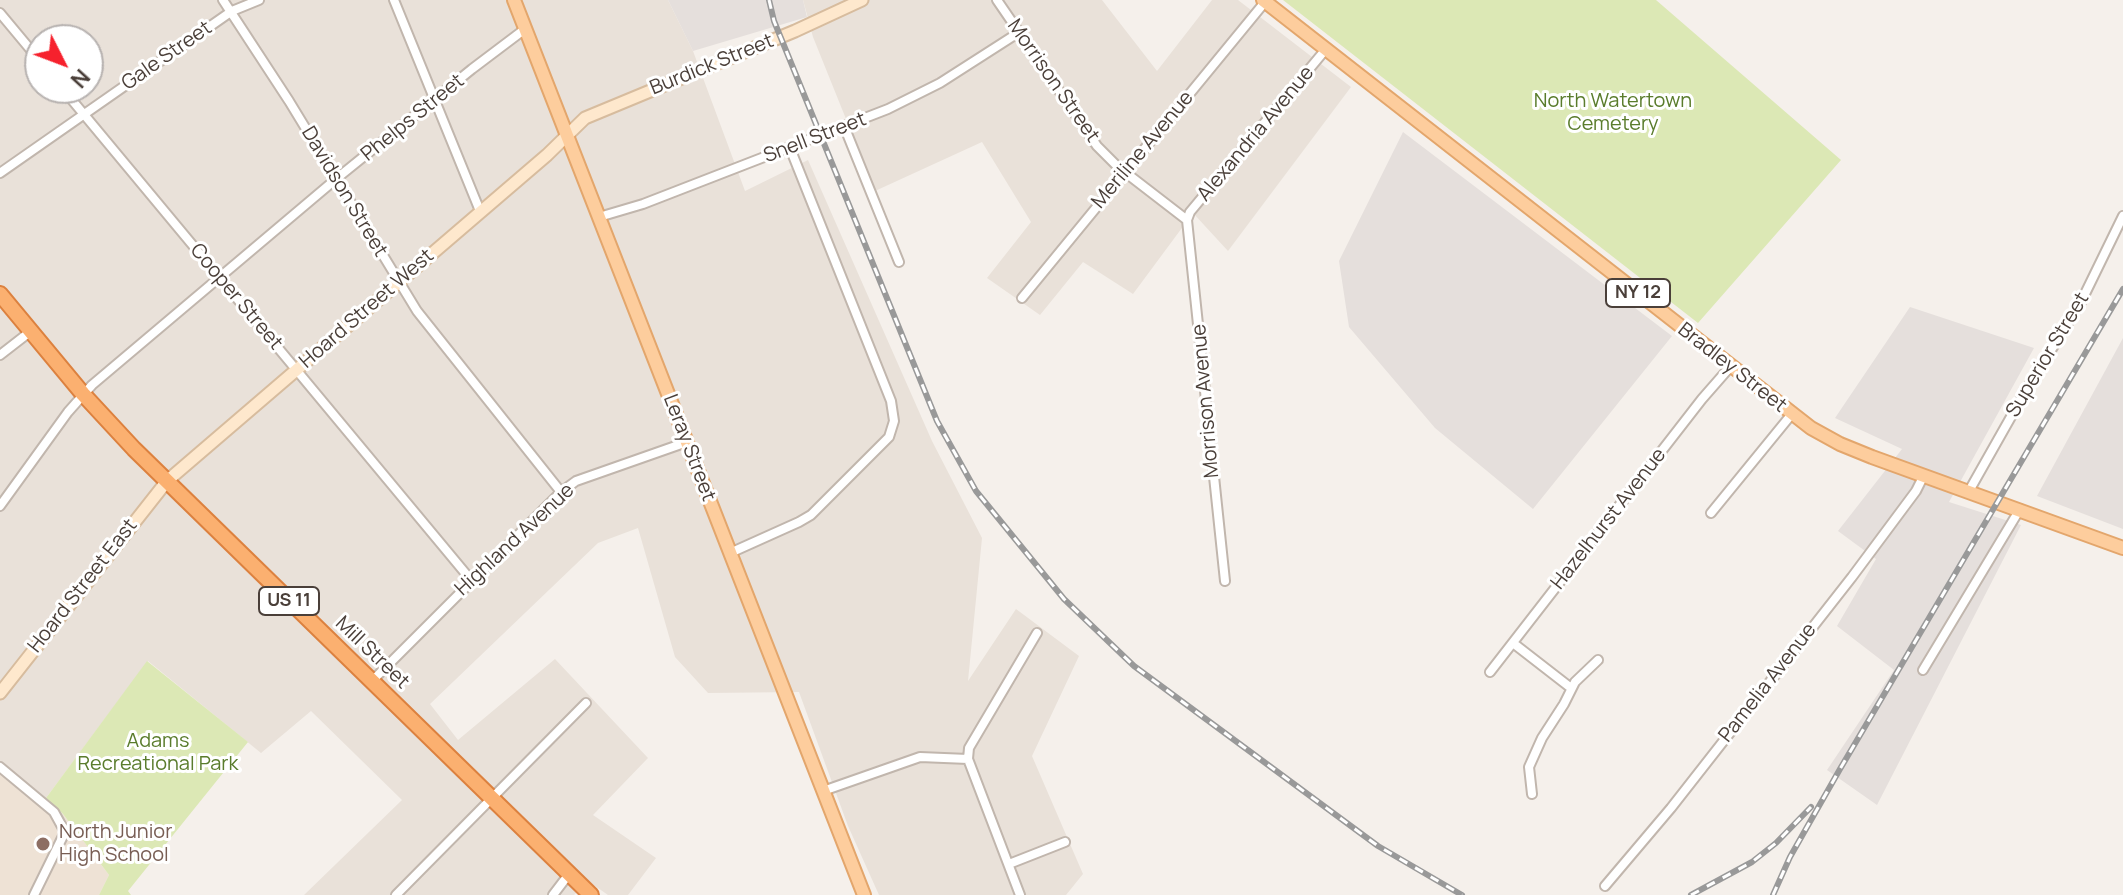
<!DOCTYPE html>
<html>
<head>
<meta charset="utf-8">
<style>
  body { margin:0 }
  #map { position:relative; width:2123px; height:895px; overflow:hidden; background:#f5f0eb; font-family:Manrope,sans-serif }
  canvas { display:block }
  .north { position:absolute; left:24px; top:24px; width:80px; height:80px; box-sizing:border-box; background:#fff; border:2px solid #b7b2b0; border-radius:50%; rotate:132deg; font-size:22px; font-weight:700; line-height:32px; text-align:center; color:#4a3f39 }
  .north::after { content:''; display:block; margin:auto; width:28px; height:36px; background:#f6212d; clip-path:polygon(50% 0,100% 100%,50% 72%,0 100%) }
</style>
</head>
<body>
<div id="map">
<canvas width="2123" height="895"></canvas>
<div class="north">N</div>
</div>
<script>
const g = document.querySelector('canvas').getContext('2d');
g.lineJoin = 'round';
function fill(path, color) { g.fillStyle = color; g.fill(path, 'evenodd'); }
const poly = rows => new Path2D(rows.map(r => 'M' + r).join(''));
function stroke(path, color, width, dash) { g.strokeStyle = color; g.lineWidth = width; g.lineCap = dash ? 'butt' : 'round'; g.setLineDash(dash || []); g.stroke(path); }
function label(font, color, halo, rows, align = 'center') {
  g.font = font + ' Manrope,sans-serif'; g.lineWidth = 6; g.setLineDash([]); g.textBaseline = 'middle'; g.strokeStyle = halo; g.fillStyle = color; for (const [text, x, y, turn = 0] of rows) {
    g.save(); g.translate(x, y); g.rotate((+turn || 0) * Math.PI / 180); g.textAlign = isNaN(turn) ? turn : align; if (halo) g.strokeText(text, 0, 0); g.fillText(text, 0, 0); g.restore();
  }
}
const residential = poly([
  [0,0,668,0,693,51,745,191,808,160,932,441,982,538,968,681,1016,609,1079,656,1032,756,1083,874,1066,895,879,895,848,826,799,692,708,693,675,657,638,528,598,543,430,704,458,740,555,659,648,758,593,815,656,858,628,895,608,895,588,881,574,895,304,895,402,800,311,711,261,753,148,661,46,798,0,762],
  [40,40,88,40,88,88,40,88],
  [803,0,1102,0,1157,71,1212,0,1238,0,1351,87,1228,251,1193,213,1133,294,1083,262,1040,315,987,278,1031,222,982,142,875,191,813,37]
]);
const industrial = poly([
  [668,0,803,0,807,17,693,51],
  [1403,132,1672,336,1533,509,1435,428,1349,327,1339,261],
  [1910,307,2034,348,1949,502,2021,525,1877,805,1827,770,1894,670,1837,626,1876,559,1838,531,1902,449,1835,418],
  [2123,338,2123,529,2037,496]
]);
const education = poly([
  [0,762,63,814,109,875,99,895,0,895]
]);
const green = poly([
  [1283,0,1656,0,1841,160,1698,323],
  [147,661,248,742,128,891,131,895,99,895,109,875,63,814,46,798]
]);
const street = poly([
  [223,0,289,101,417,311,561,492],
  [394,0,480,211],
  [997,0,1097,146,1117,166,1187,220],
  [0,13,40,61],
  [62,88,471,580],
  [844,126,899,262],
  [0,173,232,11,259,0],
  [599,217,643,204,888,109,940,83,1018,33],
  [1187,220,1225,581],
  [1187,220,1190,212,1326,49],
  [1022,298,1265,2],
  [0,355,31,331],
  [1969,491,2025,392,2081,302,2123,216],
  [0,506,68,412,92,385,336,179,472,69,525,29],
  [1711,513,1791,415],
  [730,553,799,522,811,515,889,437,894,421,891,401,790,148],
  [1513,643,1571,688],
  [1923,670,2020,509],
  [1490,672,1702,399,1730,367],
  [372,681,561,492,576,481,687,442],
  [0,767,54,812,65,832,34,895],
  [823,791,920,757,968,759],
  [1532,794,1529,767,1542,738,1564,704,1575,682,1598,660],
  [1009,864,1065,842],
  [1605,886,1671,808,1852,577,1916,491,1924,475],
  [396,895,586,703],
  [553,895,569,874],
  [1020,895,968,759,969,748,1037,633]
]);
const secondary = poly([
  [0,693,167,481,547,155,585,118,795,31,862,0]
]);
const primary = poly([
  [514,0,864,895],
  [1263,0,1811,428,1840,444,1872,457,2123,548]
]);
const highway = poly([
  [0,294,83,394,134,449,591,895]
]);
const rail = poly([
  [769,0,774,21,937,421,976,491,1064,599,1134,666,1378,846,1462,895],
  [1691,895,1752,862,1776,843,1811,807],
  [1773,895,1790,857,1840,769,2123,289]
]);
const markers = [
  [43,844,8,"#8d6e63"]
];
const shields = [
  [1638,293,64],
  [289,601,60]
];
const shieldNames = [
  ["NY 12",1638,293],
  ["US 11",289,601]
];
const streetNames = [
  ["Gale Street",167,56,-35],
  ["Burdick Street",712,65,-22],
  ["Morrison Street",1053,81,55],
  ["Phelps Street",413,118,-39],
  ["Alexandria Avenue",1256,134,-50],
  ["Snell Street",815,138,-21],
  ["Meriline Avenue",1143,150,-50],
  ["Davidson Street",344,192,59],
  ["Cooper Street",236,297,50],
  ["Hoard Street West",367,309,-41],
  ["Superior Street",2048,355,-59],
  ["Bradley Street",1732,368,38],
  ["Morrison Avenue",1206,401,-95],
  ["Leray Street",689,448,69],
  ["Hazelhurst Avenue",1609,519,-52],
  ["Highland Avenue",515,540,-43],
  ["Hoard Street East",83,586,-52],
  ["Mill Street",372,653,44],
  ["Pamelia Avenue",1768,683,-52]
];
const parkNames = [
  ["North Watertown",1613,101],
  ["Cemetery",1613,124],
  ["Adams",158,741],
  ["Recreational Park",158,764]
];
const educationNames = [
  ["North Junior",59,832],
  ["High School",59,855]
];
fill(residential, '#e9e1d9');
fill(industrial, '#e5dfdc');
fill(education, '#eee2d5');
fill(green, '#dce8b5');
stroke(street, '#c1b6ad', 12);
stroke(secondary, '#d7bc9e', 15);
stroke(primary, '#e3a66c', 16);
stroke(highway, '#dc813f', 18);
stroke(street, '#fff', 8);
stroke(secondary, '#fee8cd', 11);
stroke(primary, '#fdcd9d', 12);
stroke(highway, '#fbb070', 14);
stroke(rail, '#999', 6);
stroke(rail, '#fff', 3, [9]);
for (const [x, y, r, color] of markers) { const dot = new Path2D(); dot.arc(x, y, r, 0, 2 * Math.PI); g.fillStyle = color; g.fill(dot); stroke(dot, '#fff', 3); }
for (const [x, y, w] of shields) { const box = new Path2D(); box.roundRect(x - w / 2, y - 14, w, 28, 6); g.fillStyle = '#fff'; g.fill(box); stroke(box, '#4a3f39', 2); }
label('bold 18px', '#4a3f39', null, shieldNames);
label('20px', '#4a3f39', '#fff', streetNames);
label('20px', '#5a7c2c', '#fff', parkNames);
label('20px', '#785e54', '#fff', educationNames, 'left');
</script>
</body>
</html>
